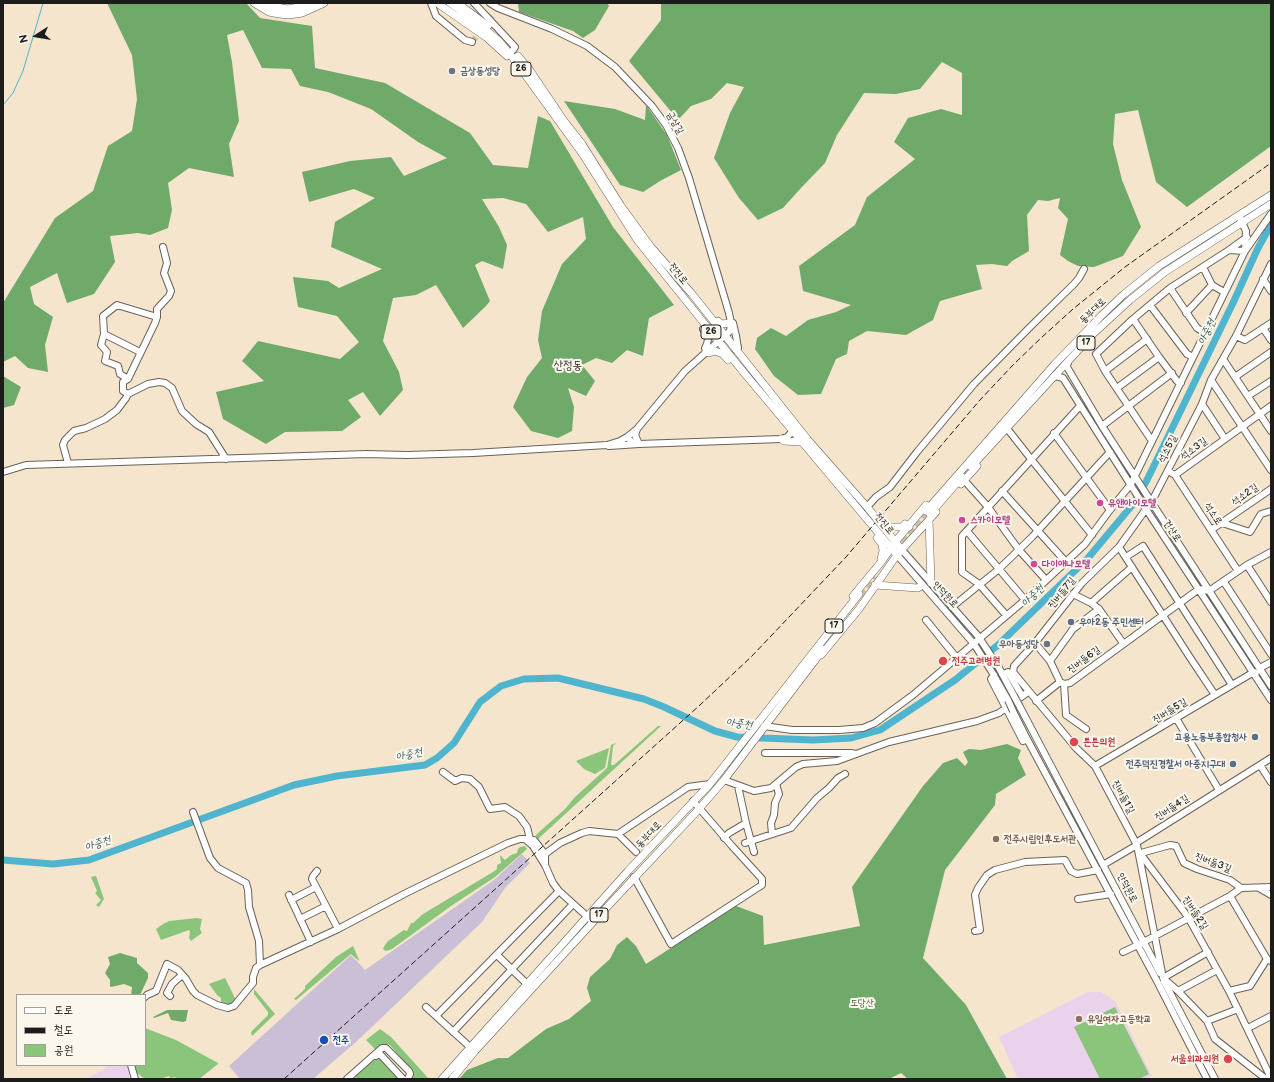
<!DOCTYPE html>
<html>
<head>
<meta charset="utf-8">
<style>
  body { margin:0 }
  #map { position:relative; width:1274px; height:1082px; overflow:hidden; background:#f5e5cc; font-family:"Balsamiq Sans","Poor Story",sans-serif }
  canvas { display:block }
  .frame { position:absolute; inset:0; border:4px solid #1c1c1c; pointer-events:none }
  .legend { position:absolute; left:16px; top:994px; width:130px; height:72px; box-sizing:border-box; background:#fbf7ec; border:1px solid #a29f99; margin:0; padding:5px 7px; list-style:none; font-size:12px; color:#1c1c1c }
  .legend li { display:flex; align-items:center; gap:8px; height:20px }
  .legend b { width:20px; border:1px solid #a29f99 }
  .north { position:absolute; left:16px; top:16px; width:40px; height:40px; -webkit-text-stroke:3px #fbf7ec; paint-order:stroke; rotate:258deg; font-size:11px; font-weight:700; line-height:16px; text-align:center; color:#1c1c1c }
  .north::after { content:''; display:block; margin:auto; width:14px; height:18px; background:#1c1c1c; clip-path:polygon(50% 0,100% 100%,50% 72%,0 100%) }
</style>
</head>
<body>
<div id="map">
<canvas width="1274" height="1082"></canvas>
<div class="frame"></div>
<ul class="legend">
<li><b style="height:5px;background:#fff"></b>도로</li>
<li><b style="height:5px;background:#1c1c1c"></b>철도</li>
<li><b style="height:11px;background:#8ac57b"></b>공원</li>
</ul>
<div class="north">N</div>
</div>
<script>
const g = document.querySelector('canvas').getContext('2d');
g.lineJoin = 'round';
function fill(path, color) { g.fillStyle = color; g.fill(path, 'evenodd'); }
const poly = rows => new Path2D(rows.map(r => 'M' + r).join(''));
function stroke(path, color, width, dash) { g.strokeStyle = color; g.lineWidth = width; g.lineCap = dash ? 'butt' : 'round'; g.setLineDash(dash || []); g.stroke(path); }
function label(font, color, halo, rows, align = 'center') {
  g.font = font + ' "Balsamiq Sans","Poor Story",sans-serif'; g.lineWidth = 4; g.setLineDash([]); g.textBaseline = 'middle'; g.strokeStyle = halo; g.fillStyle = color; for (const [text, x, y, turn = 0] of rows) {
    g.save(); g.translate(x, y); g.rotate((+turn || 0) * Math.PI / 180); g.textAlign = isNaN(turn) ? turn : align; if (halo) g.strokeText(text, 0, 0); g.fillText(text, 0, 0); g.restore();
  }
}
const built = poly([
  [1088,992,1101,992,1115,1001,1152,1076,1146,1079,1018,1079,999,1037],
  [111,1065,129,1065,133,1079,81,1079,90,1077]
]);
const industrial = poly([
  [522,854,530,863,505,888,482,922,356,1042,313,1079,240,1079,229,1066,351,955,365,970,494,880]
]);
const green = poly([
  [658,726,661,726,538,839,537,839,536,835,538,833,565,809,575,797,607,768,611,745,616,743,613,746,611,765,614,765],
  [609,748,605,768,595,774,584,769,576,761],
  [525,846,527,849,495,877,451,906,392,949,386,951,383,949,385,945,388,941,404,930,407,931,411,923,413,923,423,914,493,872,497,869,497,865,501,863,500,855,505,860,511,855,517,853,518,849,520,847],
  [96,876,104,899,99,907,96,905,101,900,95,893,97,891,91,877],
  [197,918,202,919,200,929,202,933,191,941,189,938,190,932,189,930,161,940,156,929,163,924,169,921],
  [353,946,359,960,359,961,351,954,296,1000,294,999,305,989,305,986,336,957],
  [225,978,236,1000,232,1005,228,1006,221,1004,221,998,217,995,209,984],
  [254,989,275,1014,252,1036,251,1032,268,1015,268,1012,254,994],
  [1115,1007,1149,1074,1139,1079,1100,1079,1074,1027],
  [145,1028,176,1040,218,1063,218,1064,199,1079,176,1079,175,1077,170,1078,169,1076,160,1079,145,1079,134,1071,133,1065,145,1065],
  [380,1029,391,1037,429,1079,413,1079,413,1072,390,1045,386,1044,382,1044,376,1050,366,1040],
  [376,1058,381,1058,399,1079,357,1079,355,1077]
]);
const forest = poly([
  [107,3,246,3,260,18,312,26,315,68,385,83,470,133,493,165,528,168,538,116,550,121,613,227,674,305,649,318,643,356,627,350,612,363,596,358,582,365,595,381,586,396,568,388,574,407,572,431,558,438,531,431,513,407,527,377,542,358,538,340,542,311,562,264,586,239,583,217,548,232,526,204,503,198,482,199,499,227,507,245,503,269,482,261,475,265,490,301,486,306,463,328,436,285,416,295,393,298,383,341,399,372,403,390,380,416,363,392,348,400,361,417,342,431,285,432,266,444,223,419,216,392,264,381,242,361,258,341,340,359,359,342,337,316,298,307,293,277,328,281,339,288,382,269,331,247,335,222,375,198,354,189,309,202,302,172,350,161,391,157,404,176,447,158,418,142,371,109,328,92,300,86,291,69,262,68,243,30,227,35,232,62,239,121,229,144,234,177,189,168,168,183,172,210,168,228,150,235,138,233,110,236,115,262,94,294,67,303,57,273,30,287,34,304,53,317,45,345,48,372,28,368,15,356,3,362,3,303,55,218,93,191,108,146,132,131,137,99,132,55],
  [518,3,607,3,609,6,595,30,583,38,573,31,519,12],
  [661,3,1271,3,1271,146,1187,207,1156,182,1138,110,1115,114,1113,144,1122,180,1141,227,1123,256,1094,267,1078,266,1068,261,1060,255,1068,219,1058,208,1060,198,1048,201,1038,200,1027,215,1029,251,1012,261,1007,266,992,264,976,265,982,289,940,301,933,320,906,335,867,331,849,341,847,354,836,359,821,394,798,395,774,376,755,349,757,338,771,328,786,336,808,320,836,312,851,305,803,291,799,266,855,225,867,197,915,159,894,142,908,118,941,109,962,115,962,73,942,62,920,89,896,94,864,93,837,135,825,163,800,189,783,208,758,220,739,198,714,158,730,113,744,87,727,83,711,99,691,106,678,120,629,61,661,20],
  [564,101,615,109,645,120,646,105,667,135,681,170,660,181,643,192,620,185],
  [3,376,21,387,14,405,3,408],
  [1007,744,1021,750,1018,758,1026,775,996,794,995,805,945,870,923,958,966,1005,1007,1079,908,1079,901,1073,889,1079,459,1079,467,1070,498,1058,508,1058,546,1029,569,1019,591,1001,587,988,590,977,610,959,617,945,627,937,636,946,646,964,736,906,763,916,764,945,860,926,852,887,923,786,943,763,957,758,965,766,968,762,963,752,969,749,981,750],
  [120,953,137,958,137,963,148,973,148,978,140,995,131,995,132,987,124,984,111,987,110,986,110,980,105,973,110,964,108,957],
  [167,1010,188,1010,186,1021,183,1022,171,1020,168,1013,154,1018,153,1017]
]);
const stream = poly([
  [3,105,13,93,23,71,43,3]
]);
const river = poly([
  [3,860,53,864,89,860,294,785,337,776,425,765,437,758,454,743,480,702,501,686,524,679,558,678,644,699,664,707,715,731,737,737,813,740,851,738,880,730,955,680,998,645,1088,558,1134,503,1147,480,1233,303,1258,248,1271,225]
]);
const minorTunnel = poly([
  [472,42,493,15]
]);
const majorTunnel = poly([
  [894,549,926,511],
  [862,597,877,578]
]);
const minor = poly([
  [431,3,436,16,465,40,472,42],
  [474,3,515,47,513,50],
  [490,3,498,8,552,29,587,46,615,67,652,106,666,125,678,148,689,178,729,313,731,323,730,331,685,371,637,429,627,437],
  [163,247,167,263,164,273,171,291,169,296,157,309,157,317,155,323,128,379,123,382,123,391,128,394,148,384,159,382,165,383,172,388,182,411,196,424,209,432,226,459],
  [1229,250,1247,237],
  [1203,267,1212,285,1224,292],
  [1263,279,1271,291],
  [1170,288,1197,328,1205,333],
  [1150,305,1187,354,1193,357],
  [1186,313,1212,285],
  [1133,319,1159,357,1177,381,1181,383],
  [731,323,733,323,736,336,738,348,736,350],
  [1263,328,1271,340],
  [104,334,140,352],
  [1236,336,1245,340,1271,323],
  [706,351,705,348,707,344,708,339,707,334,703,329,706,326],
  [1223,359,1271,431],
  [1068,362,1067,367,1102,426,1271,686],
  [1105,371,1147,339],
  [1055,376,1063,378,1144,506,1271,700],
  [1235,377,1271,352],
  [128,379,120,374,118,366,105,361,107,352,101,345,104,334,103,316,117,305,157,317],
  [1211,380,1271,470],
  [1117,388,1159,357],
  [1248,396,1271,381],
  [1202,404,1225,439],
  [1102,426,1172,373],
  [1009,431,1031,459,1092,535],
  [1054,433,1110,510],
  [1152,441,1105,371,1096,354,1133,319,1170,288,1229,250,1245,251,1246,231,1240,218],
  [609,446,639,444,635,435,637,429],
  [68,463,63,445,65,440,74,431,86,428,105,419,117,410,126,398,128,394],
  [1168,471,1175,475,1238,571],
  [3,472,26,465,366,454,407,455,473,453,607,445,620,441,627,437,632,442,639,444,781,439,787,437,792,432,796,433],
  [1175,475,1271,406],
  [964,480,988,507,1019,550,1046,580],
  [1002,491,1066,562],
  [1151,503,1202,404,1211,380,1236,336,1271,264],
  [867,507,876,497,890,487,917,452,974,384,1030,327,1074,284,1079,278,1084,269],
  [1146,509,1119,547,1082,583,1035,643,1014,666,1013,672,1076,748,1095,766,1137,845,1163,978,1178,991,1207,1021,1215,1039,1266,1079],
  [1222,523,1250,532,1261,514,1271,511],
  [1211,530,1271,489],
  [967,531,1025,600],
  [1119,547,1189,656,1215,695],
  [902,550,978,636,999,668,1014,696],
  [897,555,974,644,992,672,1008,700],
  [1126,557,1143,546,1232,685],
  [1247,565,1271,602],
  [1224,582,1271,654],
  [1073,594,1091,603,1099,609,1123,643],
  [1091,603,1132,567],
  [952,607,999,569,1032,537,1110,452],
  [1006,615,979,584,962,572,962,536,1080,406],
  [926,620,956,657],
  [1035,643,1050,661,1060,682],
  [1050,661,1073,629,1099,609],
  [1260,668,1271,662],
  [1002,674,1008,672,1022,696],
  [994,675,991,679,1023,741,1027,739],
  [1064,684,1066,715,1086,729],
  [1036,701,1060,682,1064,684,1070,683,1199,589,1209,591,1247,565,1271,552],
  [1020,707,1160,973],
  [1013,711,1027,739,1157,981,1207,1079],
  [1176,718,1219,790],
  [764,726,792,730,839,730,863,728,875,723,913,695,1025,600,1085,544,1110,510,1131,484,1245,251,1271,214],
  [765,753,851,753,856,754],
  [1260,765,1271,782],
  [1095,766,1232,685,1254,672,1256,673],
  [443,772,455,781,462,778,470,779,479,787,490,809,505,807,519,816,527,827,530,839],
  [724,780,754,791,771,788,796,767,803,764,837,761,889,742,977,721,999,713,1028,692],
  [738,786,746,823],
  [618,834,636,852],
  [772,834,771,823,774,815,775,803,779,794,776,784],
  [724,838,729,833,746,823,754,852],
  [526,839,534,840,545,854],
  [745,843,791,828,817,798,829,788,838,778,845,774],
  [1136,843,1271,758],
  [1139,852,1188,917,1229,991,1271,1078],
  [1141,853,1170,845,1176,846,1184,863,1197,869,1230,880,1241,888,1271,887],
  [1103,865,1137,845],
  [317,871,313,876,312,879,338,929],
  [634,877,671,944,762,885,762,879,732,846,693,801],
  [1259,888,1271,895],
  [289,895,311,942],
  [1230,896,1267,959,1271,961],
  [1078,899,1111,894],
  [291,900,316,887],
  [300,919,326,906],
  [590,919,559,891,553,883,545,865,545,854,560,843,582,833,589,831,618,834,688,787,710,784],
  [975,931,980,930,975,895,978,888,987,875,995,870,1025,862,1065,860,1071,871,1077,874,1098,870],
  [1123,952,1138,945,1230,896,1241,888],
  [497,955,527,984],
  [260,965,338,929,406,893,508,843,520,839,525,839,533,846,545,865],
  [1163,978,1208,952],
  [1164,981,1215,1079],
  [1178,991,1217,970],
  [1229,991,1250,986,1267,959],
  [170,996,167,993,172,984,182,975],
  [145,997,147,995,156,991,167,964,178,970,186,979,193,991,197,995,217,1005,228,1008,234,1006,253,983,253,977,256,968,260,965,259,941,249,907,248,890,246,883,218,868,210,858,193,812],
  [426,1007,470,1047],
  [436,1016,559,891],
  [1207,1021,1238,1009],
  [1248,1028,1271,1016],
  [453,1032,573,904],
  [376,1056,379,1053,403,1079],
  [131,1065,135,1079],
  [347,1079,382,1048,386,1048,409,1071,410,1074,408,1079]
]);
const major = poly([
  [254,3,269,12,279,14,289,15,302,13,324,3],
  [437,3,486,37,507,56],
  [450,3,480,25,499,41,510,54,584,156,638,241,745,374,897,555],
  [460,5,488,26],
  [518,56,529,69,564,121,582,144,621,206,651,247,692,294,808,440,867,507,902,550],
  [715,323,718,321,721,324,731,323],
  [706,352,709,353,715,351,723,354,728,360],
  [781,439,784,441,800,442],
  [971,467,1094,333,1130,300,1165,272,1271,204],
  [961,484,977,466],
  [926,511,1054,365,1101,316,1123,295,1159,266,1271,195],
  [930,514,962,477],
  [929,520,931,583],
  [885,529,888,527,902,527,905,524,909,527],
  [877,538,882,544,883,551,881,559],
  [875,585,918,588,922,585],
  [853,596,882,561,895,542,926,505],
  [821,655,859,609,897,555,936,512],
  [442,1079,628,871,710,784,859,594],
  [452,1079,475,1051,593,922,699,809,724,780,816,659,822,649]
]);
const highway = poly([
  [263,3,276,8,288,10,298,8,311,3]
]);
const rail = poly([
  [284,1079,700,705,752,656,846,557,980,400,1013,365,1041,338,1073,309,1125,267,1271,163]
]);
const minorBridge = poly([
  [1014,696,1020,707],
  [1008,700,1013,711]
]);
const markers = [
  [452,71,4,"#6b7280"],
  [1100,503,4,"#d1479c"],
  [962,520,4,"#d1479c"],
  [1034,564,4,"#d1479c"],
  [1071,622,4,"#5c6f8a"],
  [1047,644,4,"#6b7280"],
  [943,661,5,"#e0444e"],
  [1255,737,4,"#5c6f8a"],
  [1074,742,5,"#e0444e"],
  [1233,764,4,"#5c6f8a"],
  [996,839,4,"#8d6e63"],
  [1079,1019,4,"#8d6e63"],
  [324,1040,5,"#1a4fb4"],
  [1228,1059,5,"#e0444e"]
];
const shields = [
  [521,69,20],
  [711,332,20],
  [1086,343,18],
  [834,626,18],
  [599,915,18]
];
const shieldNames = [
  ["26",521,69],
  ["26",711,332],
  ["17",1086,343],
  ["17",834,626],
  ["17",599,915]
];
const worshipNames = [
  ["금상동성당",460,71],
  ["우아동성당",1039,644,"right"]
];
const streetNames = [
  ["금상길",675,123,60],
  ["전진로",678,274,51],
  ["동부대로",1093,311,-44],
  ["석소5길",1168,449,-63],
  ["석소3길",1194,449,-36],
  ["석소2길",1245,495,-35],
  ["석소로",1213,514,57],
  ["전진로",884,524,50],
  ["건산로",1172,531,57],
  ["진버들7길",1062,593,-51],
  ["안덕원로",945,595,47],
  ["진버들6길",1084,660,-36],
  ["진버들5길",1170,711,-31],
  ["진버들1길",1123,797,62],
  ["진버들4길",1172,808,-33],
  ["동부대로",649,835,-47],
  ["진버들3길",1213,863,21],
  ["안덕원로",1127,888,62],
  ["진버들2길",1195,913,57]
];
const hotelNames = [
  ["유앤아이모텔",1108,503],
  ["스카이모텔",970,520],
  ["다이애나모텔",1042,564]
];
const serviceNames = [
  ["우아2동 주민센터",1079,622,"left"],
  ["고용노동부종합청사",1247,737],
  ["전주덕진경찰서 아중지구대",1225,764]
];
const healthNames = [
  ["전주고려병원",952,661],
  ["튼튼의원",1083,742],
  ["서울외과의원",1219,1059,"right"]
];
const educationNames = [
  ["전주시립인후도서관",1004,839],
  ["유일여자고등학교",1087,1019]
];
const parkNames = [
  ["도당산",862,1003]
];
const transitNames = [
  ["전주",333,1040]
];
const waterNames = [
  ["아중천",1207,332,-64],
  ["아중천",1033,596,-44],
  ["아중천",739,724,8],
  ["아중천",409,755,-12],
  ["아중천",98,844,-18]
];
const quarterNames = [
  ["산정동",568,366]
];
fill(built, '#ead1ec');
fill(industrial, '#cabfd6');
fill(green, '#8ac57b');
fill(forest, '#6faa6b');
stroke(stream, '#4fb4ce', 1);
stroke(river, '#4fb4ce', 7);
stroke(minorTunnel, '#cabda9', 6, [6, 3]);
stroke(majorTunnel, '#cabda9', 7, [7, 3.5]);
stroke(minor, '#68625a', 8);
stroke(major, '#68625a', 8);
stroke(highway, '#68625a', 10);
stroke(minor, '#fff', 6);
stroke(major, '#fff', 7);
stroke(highway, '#fff', 9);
stroke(rail, '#1c1c1c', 1, [6, 3]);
stroke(minorBridge, '#68625a', 8, []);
stroke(minorBridge, '#fff', 6);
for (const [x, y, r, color] of markers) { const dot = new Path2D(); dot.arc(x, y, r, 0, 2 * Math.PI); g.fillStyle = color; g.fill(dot); stroke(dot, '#fbf7ec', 1.5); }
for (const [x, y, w] of shields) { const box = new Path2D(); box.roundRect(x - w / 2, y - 7, w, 14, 3); g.fillStyle = '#fbf7ec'; g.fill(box); stroke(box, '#1c1c1c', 1); }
label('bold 9px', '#1c1c1c', null, shieldNames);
label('bold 10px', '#5b616d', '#fbf7ec', worshipNames, 'left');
label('10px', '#1c1c1c', '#fbf7ec', streetNames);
label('bold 10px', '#b23c85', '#fbf7ec', hotelNames, 'left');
label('bold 10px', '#4e5e75', '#fbf7ec', serviceNames, 'right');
label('bold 10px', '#be3a42', '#fbf7ec', healthNames, 'left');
label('bold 10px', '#785e54', '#fbf7ec', educationNames, 'left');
label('10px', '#42573d', '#fbf7ec', parkNames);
label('bold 10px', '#164399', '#fbf7ec', transitNames, 'left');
label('italic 11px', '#305963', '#fbf7ec', waterNames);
label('12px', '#1c1c1c', '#fbf7ec', quarterNames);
</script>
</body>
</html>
